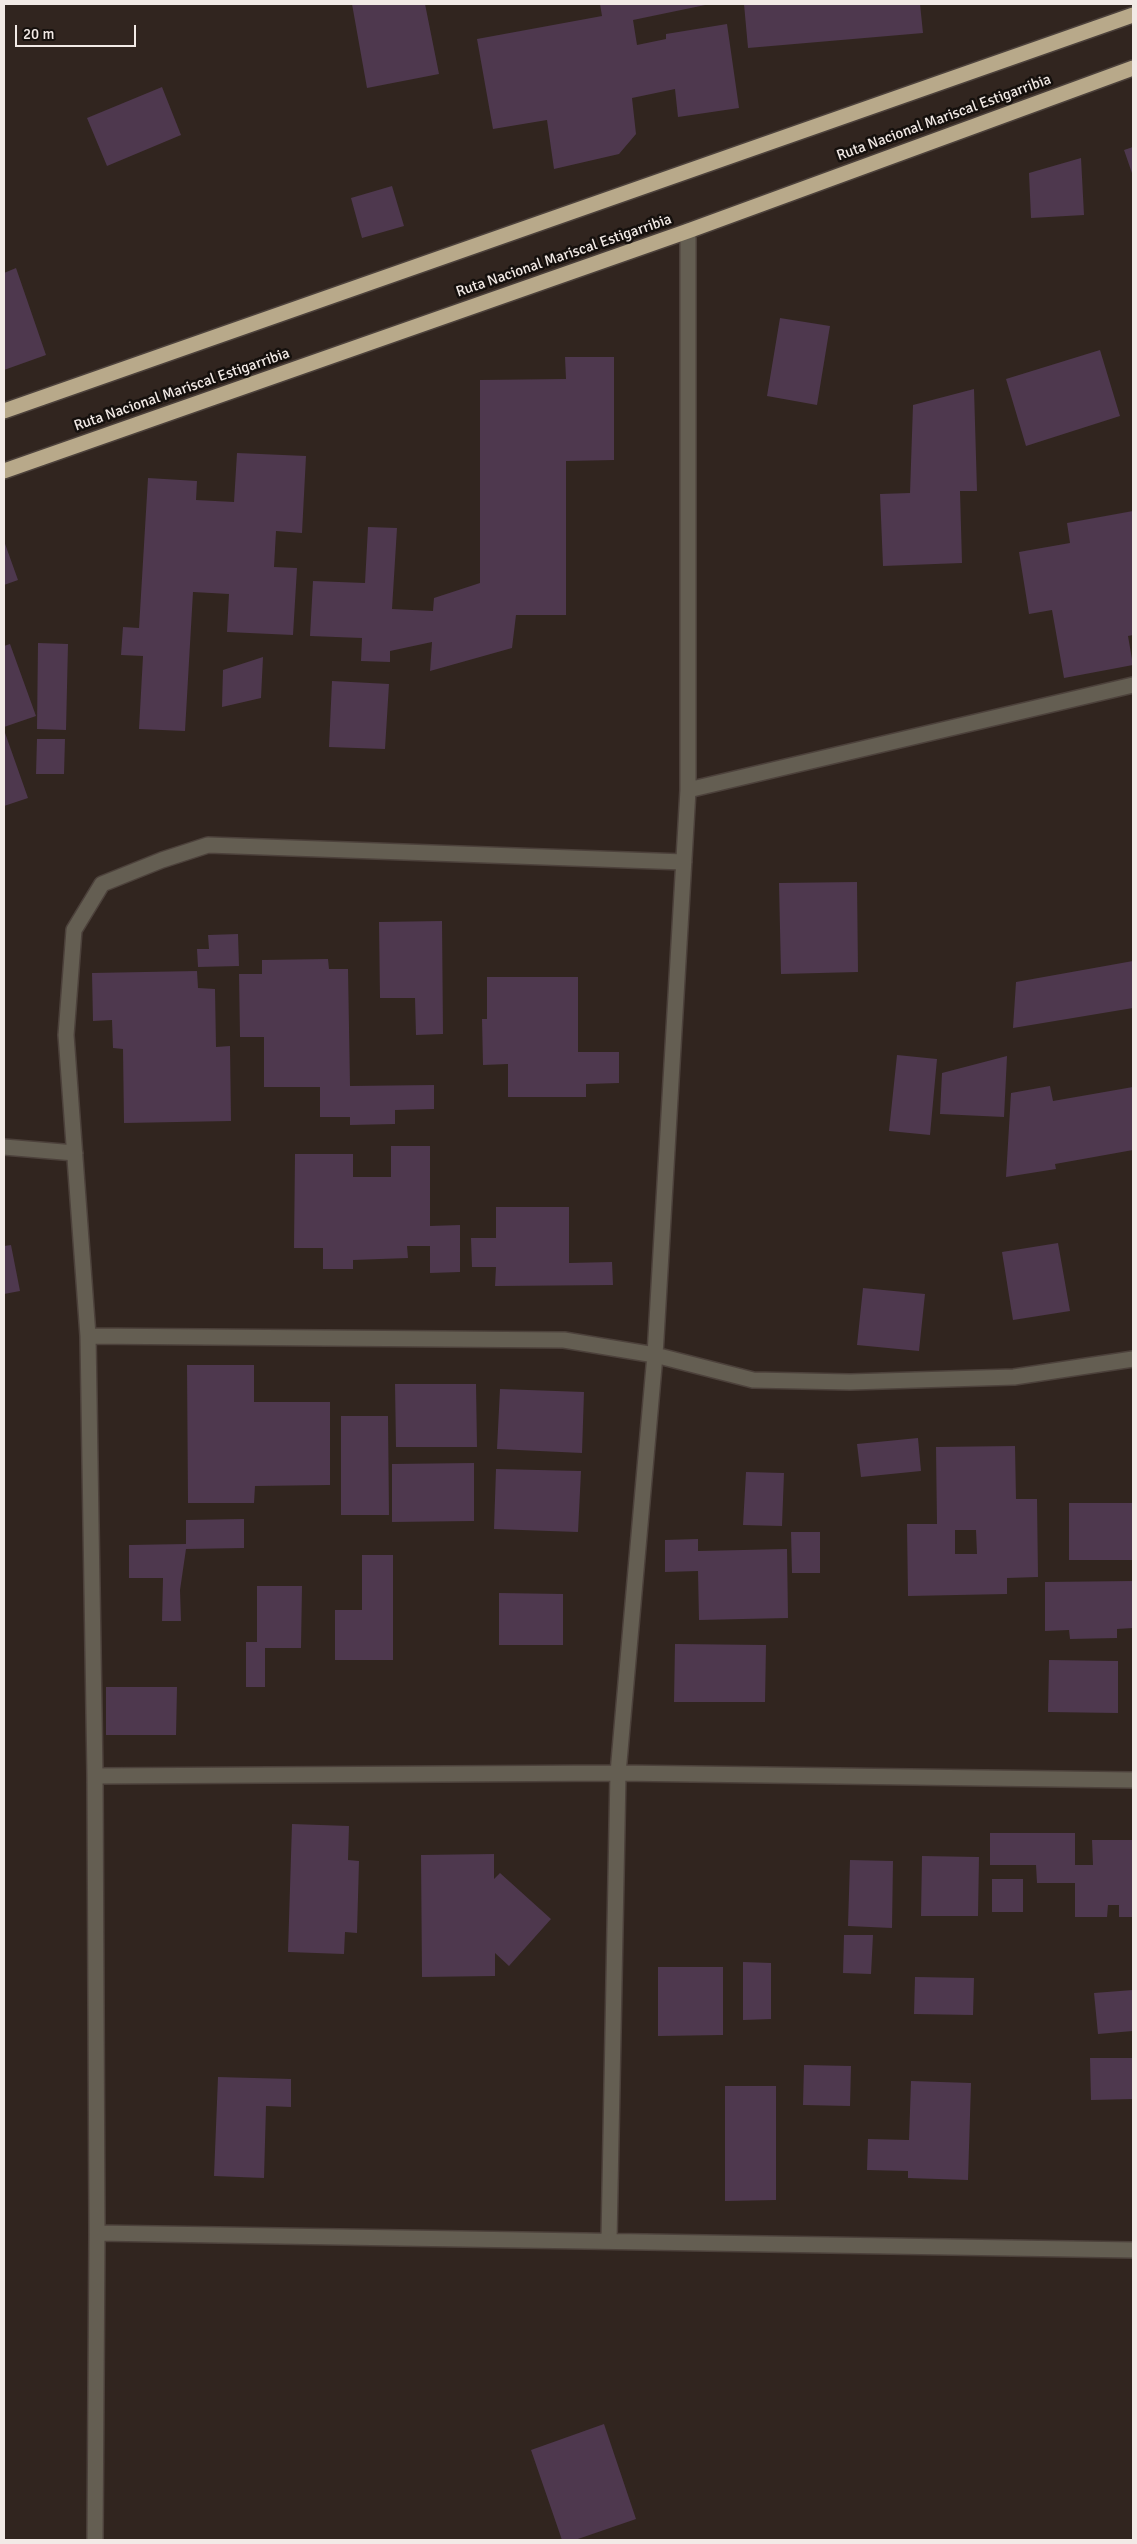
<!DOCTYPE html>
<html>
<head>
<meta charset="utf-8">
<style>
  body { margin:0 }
  #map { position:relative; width:1137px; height:2544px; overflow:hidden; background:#31251f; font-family:Signika,sans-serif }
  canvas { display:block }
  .frame { position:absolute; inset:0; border:5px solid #f2eae6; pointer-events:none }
  .scale { position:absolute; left:15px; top:25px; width:121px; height:22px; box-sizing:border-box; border:2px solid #f2eae6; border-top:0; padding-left:6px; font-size:15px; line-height:18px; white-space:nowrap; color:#f2eae6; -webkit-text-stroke:4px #15100d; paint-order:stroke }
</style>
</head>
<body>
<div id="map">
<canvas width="1137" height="2544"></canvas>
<div class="frame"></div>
<div class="scale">20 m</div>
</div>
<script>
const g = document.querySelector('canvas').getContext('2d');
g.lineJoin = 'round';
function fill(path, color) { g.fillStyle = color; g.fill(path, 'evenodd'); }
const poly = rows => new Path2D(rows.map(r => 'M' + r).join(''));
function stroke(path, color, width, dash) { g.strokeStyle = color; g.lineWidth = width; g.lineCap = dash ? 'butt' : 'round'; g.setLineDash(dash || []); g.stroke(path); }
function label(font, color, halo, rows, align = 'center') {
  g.font = font + ' Signika,sans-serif'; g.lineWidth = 5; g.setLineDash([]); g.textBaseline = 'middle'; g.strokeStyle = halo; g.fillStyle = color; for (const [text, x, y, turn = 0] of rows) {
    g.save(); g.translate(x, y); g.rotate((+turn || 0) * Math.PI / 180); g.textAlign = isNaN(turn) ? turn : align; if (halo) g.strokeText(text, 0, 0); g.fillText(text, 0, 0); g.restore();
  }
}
const building = poly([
  [352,4,425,4,439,74,367,88],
  [600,4,710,4,633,20,637,45,666,39,666,34,727,24,739,108,678,117,675,89,632,98,636,134,619,154,554,169,547,120,493,129,477,39,602,16],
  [744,4,920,4,923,33,748,48],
  [162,87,181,135,107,166,87,118],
  [1133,147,1133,176,1124,150],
  [1081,158,1084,215,1031,218,1029,173],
  [392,186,404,226,362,238,351,198],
  [16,268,46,355,4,370,4,273],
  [780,318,830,326,817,405,767,396],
  [1100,350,1120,416,1026,446,1006,379],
  [565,357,614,357,614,460,566,461,566,615,516,615,512,648,430,671,432,642,390,651,390,662,361,661,362,638,310,636,313,581,365,583,368,527,397,528,392,609,433,611,434,598,480,583,480,380,566,379],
  [974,389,977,491,960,491,962,563,883,566,880,494,910,493,913,405],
  [237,453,306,456,302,533,276,531,274,567,297,568,293,635,227,632,229,594,193,592,185,731,139,729,143,656,121,655,123,627,139,628,148,478,197,481,196,500,234,502],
  [1133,511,1133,635,1128,636,1133,665,1064,678,1052,610,1029,614,1019,552,1070,543,1067,523],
  [4,541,18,580,4,585],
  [38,643,68,644,66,730,37,729],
  [10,644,36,716,4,727,4,646],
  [263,657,261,698,222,707,223,670],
  [332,681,389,684,385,749,329,747],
  [4,730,28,798,4,806],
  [37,739,65,739,64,774,36,774],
  [857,882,858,972,781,974,779,883],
  [442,921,443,1034,416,1035,415,998,380,998,379,922],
  [238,934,239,966,198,967,197,949,209,949,208,935],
  [328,959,329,969,348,969,350,1086,434,1085,434,1109,395,1110,395,1124,350,1125,350,1117,320,1117,320,1087,264,1087,264,1037,240,1037,239,974,262,974,262,960],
  [1133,961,1133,1008,1013,1028,1016,982],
  [197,971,198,988,215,989,216,1047,230,1046,231,1121,124,1123,123,1049,113,1048,112,1020,93,1021,92,973],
  [487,977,578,977,578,1052,619,1052,619,1083,586,1084,586,1097,508,1097,508,1064,483,1065,482,1019,487,1019],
  [897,1055,937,1059,930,1135,889,1131],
  [1007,1056,1004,1117,940,1114,942,1073],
  [1050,1086,1053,1101,1133,1087,1133,1150,1055,1164,1056,1169,1006,1177,1011,1093],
  [391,1146,430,1146,430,1226,460,1225,460,1272,430,1273,430,1246,407,1246,408,1258,353,1260,353,1269,323,1269,323,1248,294,1248,295,1154,353,1154,353,1177,391,1177],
  [496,1207,569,1207,569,1263,612,1262,613,1285,495,1286,496,1267,472,1267,471,1238,496,1238],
  [1058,1243,1070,1311,1013,1320,1002,1252],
  [11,1245,20,1291,4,1294,4,1246],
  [863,1288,925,1294,919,1351,857,1345],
  [187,1365,254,1365,254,1402,330,1402,330,1485,255,1486,254,1503,188,1503],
  [395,1384,476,1384,477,1447,396,1447],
  [500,1389,584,1392,582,1453,497,1449],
  [341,1416,388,1416,389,1515,341,1515],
  [918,1438,921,1471,861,1477,857,1444],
  [1015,1446,1016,1499,1037,1499,1038,1577,1007,1578,1007,1594,908,1596,907,1524,937,1524,936,1447],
  [955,1530,976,1530,977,1554,955,1554],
  [474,1463,474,1521,392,1522,392,1464],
  [496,1469,581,1471,578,1532,494,1529],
  [746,1472,784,1473,782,1526,743,1525],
  [1069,1503,1133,1503,1133,1560,1069,1560],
  [244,1519,244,1548,186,1549,180,1590,181,1621,162,1621,163,1578,129,1578,129,1545,186,1544,186,1520],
  [791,1532,820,1532,820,1573,792,1573],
  [698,1539,698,1551,787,1549,788,1618,699,1620,698,1571,665,1572,665,1540],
  [362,1555,393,1555,393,1660,335,1660,335,1610,362,1610],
  [1133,1581,1133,1628,1117,1629,1117,1638,1070,1639,1069,1630,1045,1631,1045,1582],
  [257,1586,302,1586,301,1648,265,1648,265,1687,246,1687,246,1642,257,1642],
  [499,1593,563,1594,563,1645,499,1645],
  [675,1644,766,1645,765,1702,674,1702],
  [1049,1660,1118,1661,1118,1713,1048,1712],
  [106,1687,177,1687,176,1735,106,1735],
  [292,1824,349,1826,348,1860,359,1861,357,1933,345,1932,344,1954,288,1952],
  [990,1833,1075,1833,1075,1865,1093,1865,1092,1840,1133,1840,1133,1917,1119,1917,1119,1905,1108,1905,1107,1917,1075,1917,1075,1883,1037,1883,1036,1865,990,1865],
  [494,1854,494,1879,500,1873,551,1919,509,1966,495,1953,495,1976,422,1977,421,1855],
  [922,1856,979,1857,978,1916,921,1916],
  [850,1860,893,1861,892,1928,848,1926],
  [992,1879,1023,1879,1023,1912,992,1912],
  [844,1935,873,1935,871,1974,843,1973],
  [743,1962,771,1963,771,2019,743,2020],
  [658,1967,723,1967,723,2035,658,2036],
  [915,1977,974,1978,973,2015,914,2014],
  [1133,1990,1133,2031,1098,2034,1094,1993],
  [1090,2058,1133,2058,1133,2099,1091,2100],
  [804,2065,851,2066,850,2106,803,2105],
  [218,2077,291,2079,291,2107,266,2106,264,2178,214,2176],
  [911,2081,971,2083,968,2180,908,2178,908,2171,867,2170,868,2139,909,2140],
  [725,2086,776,2086,776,2200,725,2201],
  [604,2424,636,2519,575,2540,562,2540,531,2450]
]);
const minor = poly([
  [688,790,1133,685],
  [4,1147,75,1153],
  [88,1336,564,1340,655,1355,753,1380,850,1382,1014,1377,1133,1359],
  [95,1776,618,1773,1133,1780],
  [97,2233,1133,2250],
  [609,2240,618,1773,655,1355,688,790,688,231],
  [95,2540,97,2233,95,1776,88,1336,66,1035,74,930,102,884,162,860,208,845,684,862]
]);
const highway = poly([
  [4,411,1133,15],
  [4,471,688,231,1133,68]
]);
const streetNames = [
  ["Ruta Nacional Mariscal Estigarribia",944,118,-20],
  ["Ruta Nacional Mariscal Estigarribia",564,256,-19],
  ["Ruta Nacional Mariscal Estigarribia",182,390,-19]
];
fill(building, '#4e384e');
stroke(minor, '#4c413b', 18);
stroke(highway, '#4c413b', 18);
stroke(minor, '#645e52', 15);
stroke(highway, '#b8a98a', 15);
label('15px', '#f2eae6', '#15100d', streetNames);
</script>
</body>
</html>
